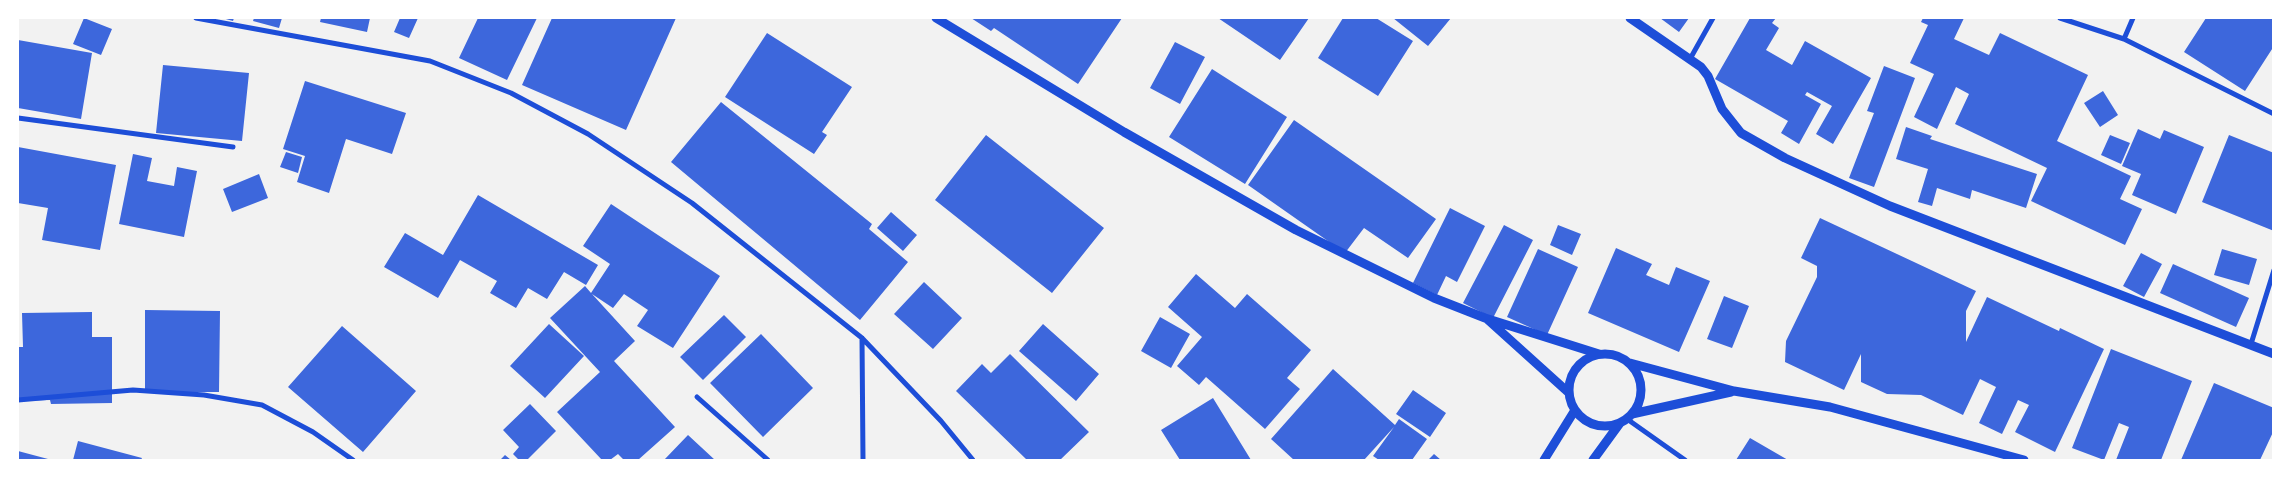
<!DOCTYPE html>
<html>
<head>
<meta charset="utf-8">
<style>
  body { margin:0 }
  #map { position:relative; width:2291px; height:478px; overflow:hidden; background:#f2f2f2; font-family:"Titillium Web",sans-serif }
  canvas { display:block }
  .frame { position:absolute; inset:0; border:19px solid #fff; pointer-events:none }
</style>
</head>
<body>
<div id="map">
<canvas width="2291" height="478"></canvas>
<div class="frame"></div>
</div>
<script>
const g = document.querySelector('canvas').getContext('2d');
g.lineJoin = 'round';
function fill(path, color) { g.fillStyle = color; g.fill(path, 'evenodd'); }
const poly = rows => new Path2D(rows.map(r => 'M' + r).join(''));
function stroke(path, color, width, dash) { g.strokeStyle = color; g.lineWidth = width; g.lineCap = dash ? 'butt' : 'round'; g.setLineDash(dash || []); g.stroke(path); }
const building = poly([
  [84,18,112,29,101,55,73,44],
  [222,18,234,18,233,21],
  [254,18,282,18,279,28,253,21],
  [321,18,370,18,367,32,320,22],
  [400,18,418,18,409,38,394,32],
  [478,18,537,18,507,80,459,58],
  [552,18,676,18,626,130,522,85],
  [971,18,1122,18,1078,84,994,28,991,31],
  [1218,18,1309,18,1280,60],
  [1343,18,1376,18,1413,41,1378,96,1318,58],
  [1393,18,1451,18,1428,46],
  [1660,18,1689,18,1679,32],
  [1750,18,1776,18,1772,23,1779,28,1766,50,1792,65,1805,41,1871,78,1833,144,1816,134,1832,106,1807,92,1805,95,1821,104,1799,144,1781,133,1788,121,1715,79],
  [1923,18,1964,18,1954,39,1989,55,2000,33,2088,75,2057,141,2131,176,2120,199,2142,209,2125,245,2031,201,2047,168,1955,124,1969,94,1956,87,1937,129,1914,117,1934,74,1910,63,1928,25,1921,22],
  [2206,18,2274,18,2274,46,2245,91,2184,52],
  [767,33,852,87,822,132,827,135,814,154,725,97],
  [18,40,92,53,81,119,18,108],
  [1175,42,1205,57,1180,104,1150,88],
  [163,65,249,73,242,141,156,133],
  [1884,66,1915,78,1874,187,1849,178,1874,113,1867,111],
  [1212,69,1287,117,1245,184,1169,137],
  [305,81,406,113,392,154,346,139,329,193,297,182,305,156,283,149],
  [2103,91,2118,115,2100,127,2084,103],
  [721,102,872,224,869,229,908,262,860,320,671,162],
  [1294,120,1436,219,1408,258,1364,228,1345,253,1248,185],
  [1906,127,1932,136,1930,139,2037,174,2026,208,1972,190,1970,199,1937,188,1932,206,1918,202,1928,169,1896,159],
  [2138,129,2160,139,2164,130,2204,147,2176,214,2132,195,2141,174,2122,166],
  [986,135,1104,228,1052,293,935,200],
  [2110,135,2130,143,2121,164,2101,155],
  [2229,135,2274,153,2274,231,2202,202],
  [18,147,116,165,100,250,42,240,48,208,18,203],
  [286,152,302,157,298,173,280,167],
  [133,154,152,158,147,181,174,186,177,167,197,171,184,237,119,224],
  [259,174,268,198,232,212,223,189],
  [478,195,598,265,586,285,564,272,547,299,528,288,516,308,490,293,497,281,460,260,438,298,384,267,405,233,443,255],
  [611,204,720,276,673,348,637,326,648,310,624,294,613,308,592,294,635,341,614,361,675,427,638,460,624,460,618,454,610,460,602,460,557,412,600,372,550,318,585,286,591,293,610,264,583,246],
  [1450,208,1485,226,1457,282,1446,276,1437,295,1413,283],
  [891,212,917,235,903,251,877,228],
  [1820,218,1976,291,1966,311,1966,342,1987,297,2059,331,2060,328,2104,349,2055,452,2015,432,2029,405,2018,400,2002,434,1979,423,1996,387,1980,379,1963,415,1921,395,1887,394,1861,382,1861,354,1844,390,1785,362,1786,341,1817,277,1817,266,1801,258],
  [1504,225,1533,240,1493,318,1463,303],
  [1558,225,1581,234,1572,255,1550,245],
  [1616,248,1652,264,1646,275,1669,285,1676,267,1710,281,1679,352,1588,313],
  [1538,249,1578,267,1547,335,1507,317],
  [2222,249,2257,259,2249,285,2214,275],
  [2141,253,2162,264,2144,297,2123,286],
  [2173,264,2249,298,2236,327,2160,293],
  [1196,274,1235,308,1247,294,1311,350,1287,378,1300,389,1265,429,1206,377,1199,385,1177,366,1202,337,1168,307],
  [924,282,962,318,933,349,894,314],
  [1724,296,1749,306,1732,348,1707,339],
  [145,310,220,311,219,392,145,392],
  [92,312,92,337,112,337,112,403,51,404,50,400,18,401,18,347,23,347,22,313],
  [724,315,746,337,703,380,680,357],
  [1160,317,1190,334,1171,368,1141,351],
  [549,324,584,356,545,398,510,366],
  [1043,324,1099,374,1076,401,1019,351],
  [342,326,416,391,363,452,288,387],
  [761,334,813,388,763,437,710,383],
  [2111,349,2192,381,2161,460,2116,460,2129,427,2119,423,2104,460,2072,448],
  [1010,354,1089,432,1060,460,1027,460,956,391,982,364,991,373],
  [1333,369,1395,425,1399,419,1427,439,1412,460,1379,460,1373,456,1394,427,1364,460,1294,460,1271,439],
  [2214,383,2274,408,2274,430,2260,460,2181,460],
  [1413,390,1446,413,1430,437,1396,414],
  [1213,398,1251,460,1180,460,1161,430],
  [530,404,556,431,527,460,519,460,513,454,519,447,503,430],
  [688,435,715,460,664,460],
  [1750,438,1788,460,1736,460],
  [78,441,142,458,141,460,73,460],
  [18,451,48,459,47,460,18,460],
  [1434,454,1441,460,1428,460],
  [505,455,511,460,500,460]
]);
const minor = poly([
  [196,18,430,61,511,93,588,134,692,203,862,338,941,421,973,460],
  [2060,18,2124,39,2274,114],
  [2124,39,2133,18],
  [1690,59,1713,18],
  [18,118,233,147],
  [862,338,863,460],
  [2251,344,2274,270],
  [697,397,768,460],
  [18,400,133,390,204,395,262,405,313,432,353,460],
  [1627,419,1685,460]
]);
const tertiary = poly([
  [936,18,1124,132,1296,230,1434,298,1485,318,1599,354],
  [1630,18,1701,67,1708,76,1722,109,1741,133,1785,158,1890,206,2274,354],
  [1487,319,1569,393],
  '1569 390a36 36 0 1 1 72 0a36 36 0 1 1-72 0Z',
  [1630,363,1734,391,1830,407,2024,460],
  [1632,414,1731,392],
  [1544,460,1575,410],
  [1593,460,1620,423]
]);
fill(building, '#3d67dc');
stroke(minor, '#1d4ed8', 5);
stroke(tertiary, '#1d4ed8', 9);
</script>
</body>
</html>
